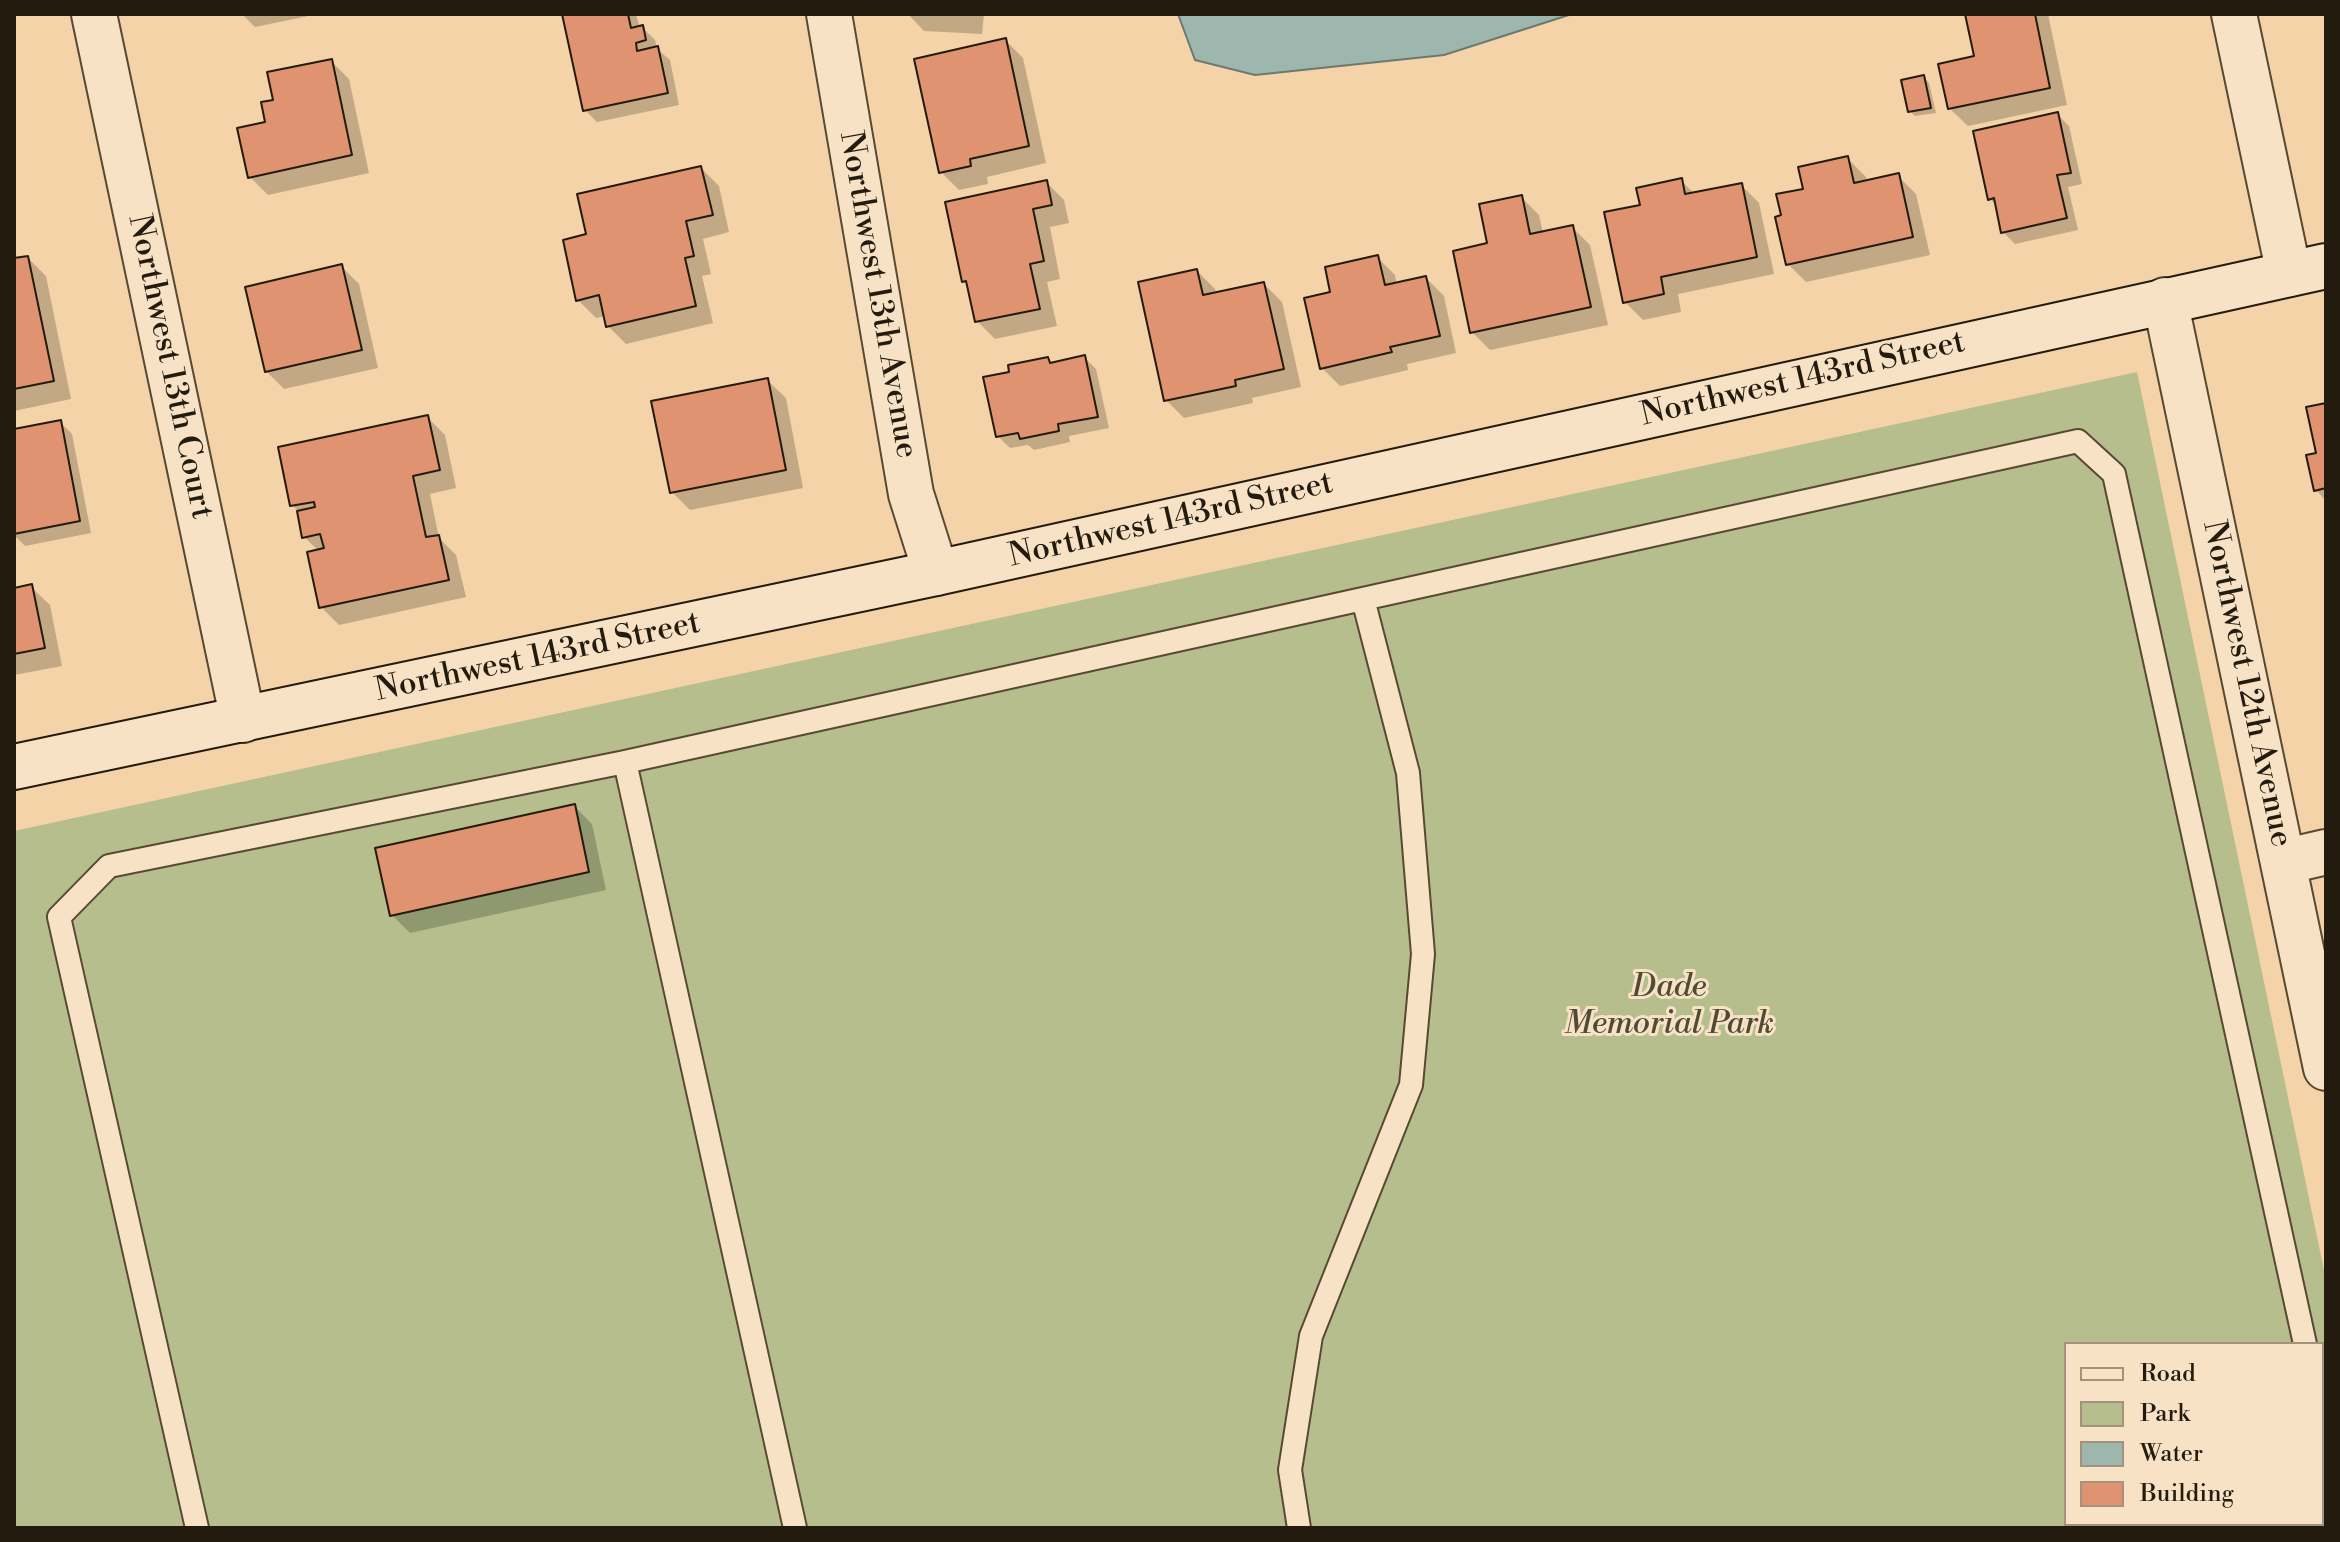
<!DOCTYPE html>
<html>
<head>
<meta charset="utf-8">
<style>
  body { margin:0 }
  #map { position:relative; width:2340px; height:1542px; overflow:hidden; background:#f3d3a7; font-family:"Libre Bodoni",serif }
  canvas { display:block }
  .frame { position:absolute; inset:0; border:16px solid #241b0f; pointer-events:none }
  .legend { position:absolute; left:2064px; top:1342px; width:260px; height:184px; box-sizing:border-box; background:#f7e2c6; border:2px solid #a3927d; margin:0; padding:10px 14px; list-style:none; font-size:24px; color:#241b0f }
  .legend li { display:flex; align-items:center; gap:16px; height:40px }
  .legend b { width:40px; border:2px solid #a3927d }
</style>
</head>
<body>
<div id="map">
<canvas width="2340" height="1542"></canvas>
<div class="frame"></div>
<ul class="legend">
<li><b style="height:10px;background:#f7e2c6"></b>Road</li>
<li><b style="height:22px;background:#b5be8c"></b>Park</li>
<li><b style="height:22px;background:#9db7ae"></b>Water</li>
<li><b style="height:22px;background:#df9371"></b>Building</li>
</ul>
</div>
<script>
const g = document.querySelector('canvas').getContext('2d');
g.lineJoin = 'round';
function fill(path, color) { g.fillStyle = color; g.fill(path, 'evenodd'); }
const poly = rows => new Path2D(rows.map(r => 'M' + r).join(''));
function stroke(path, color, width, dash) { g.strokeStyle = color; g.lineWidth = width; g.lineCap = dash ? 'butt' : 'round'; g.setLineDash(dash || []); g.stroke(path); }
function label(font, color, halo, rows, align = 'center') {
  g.font = font + ' "Libre Bodoni",serif'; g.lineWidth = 6; g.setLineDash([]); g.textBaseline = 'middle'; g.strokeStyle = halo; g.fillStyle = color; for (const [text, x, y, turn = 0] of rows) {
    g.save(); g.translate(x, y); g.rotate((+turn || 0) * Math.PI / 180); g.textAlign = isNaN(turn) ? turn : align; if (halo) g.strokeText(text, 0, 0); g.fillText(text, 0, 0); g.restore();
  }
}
const green = poly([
  [2137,372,2326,1280,2326,1528,14,1528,14,831],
  [2066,1344,2322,1344,2322,1524,2066,1524]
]);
const water = poly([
  [1178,14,1572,14,1444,55,1255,75,1195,60,1178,14]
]);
const shadow = poly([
  [242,14,318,14,255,27],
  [571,14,636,14,640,28,643,28,655,40,657,49,670,60,679,105,597,122,585,110],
  [908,14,984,14,982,34,924,31],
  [1967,14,2048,14,2067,105,1968,126,1949,108,1976,58],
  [1005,40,1023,58,1046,163,987,177,988,184,959,190,941,172],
  [331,61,349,79,369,173,268,195,250,177,275,101],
  [1924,77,1929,83,1936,113,1915,116,1910,111],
  [2057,114,2069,126,2082,184,2068,187,2078,230,2015,244,2003,232,1998,207,1990,199],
  [1848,159,1866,177,1867,182,1898,176,1916,194,1930,255,1806,282,1788,264,1806,190],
  [701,168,719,186,729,232,703,239,711,274,702,276,713,323,626,344,608,326,606,316,596,318,578,300,589,236],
  [1681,181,1695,194,1741,185,1759,203,1774,274,1678,294,1681,312,1643,320,1625,302,1642,207],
  [1046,182,1064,200,1069,223,1050,227,1060,279,1047,282,1057,326,995,339,977,321,969,287,964,281],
  [1521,197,1539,215,1543,233,1572,227,1590,245,1608,325,1490,350,1472,332,1490,244],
  [1377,257,1395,275,1397,285,1426,278,1444,296,1456,353,1407,364,1408,370,1340,386,1322,368],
  [28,258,46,276,71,399,14,411,14,261],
  [341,266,359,284,378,368,284,389,266,371],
  [1197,271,1215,289,1216,294,1264,284,1282,302,1301,387,1252,398,1253,403,1184,418,1166,400],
  [1084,357,1096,369,1109,428,1069,436,1070,442,1034,450,1028,445,1010,448,998,436,1011,373,1047,359,1053,364],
  [767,380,786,398,803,488,690,510,672,492],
  [2326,405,2326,501,2316,490],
  [427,417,445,435,456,488,430,494,439,538,456,555,466,597,339,625,321,607,319,551,304,537,300,513,292,505],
  [60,422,72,434,91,533,25,546,14,535,14,431],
  [31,587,50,605,62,666,14,675,14,590],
  [574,806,592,824,606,890,410,933,392,915]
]);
const building = poly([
  [562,14,628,14,631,28,643,25,646,40,636,43,637,51,658,46,668,93,583,111,562,14],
  [1965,14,2035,14,2050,88,1948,109,1938,64,1974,56,1965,14],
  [1006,38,1029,146,970,159,971,166,939,173,914,59,1006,38],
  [332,59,352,155,248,178,237,128,265,122,261,102,273,100,267,72,332,59],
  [1924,75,1931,108,1908,112,1901,80,1924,75],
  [2058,112,2071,173,2057,175,2067,218,2001,233,1994,198,1988,200,1973,131,2058,112],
  [1848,156,1854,183,1899,173,1913,237,1786,265,1775,217,1781,215,1776,194,1803,189,1798,167,1848,156],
  [701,166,713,215,686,221,694,256,685,258,696,306,606,327,599,295,576,301,563,240,586,234,577,194,701,166],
  [1682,178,1685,194,1742,183,1757,257,1661,277,1664,294,1623,303,1604,212,1640,205,1636,188,1682,178],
  [1047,180,1052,205,1033,209,1044,261,1030,264,1040,309,975,322,966,281,962,282,945,202,1047,180],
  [1522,195,1530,234,1573,225,1591,307,1470,333,1453,251,1487,243,1479,204,1522,195],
  [1378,255,1385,285,1426,276,1440,336,1390,347,1392,352,1320,369,1304,298,1330,292,1325,267,1378,255],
  [28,256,54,381,14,389,14,258,28,256],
  [342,264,362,350,265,372,245,287,342,264],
  [1197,269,1203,295,1264,282,1284,369,1235,380,1236,386,1164,401,1138,282,1197,269],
  [1085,355,1098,417,1058,424,1059,431,1020,439,1018,433,996,437,983,377,1009,372,1008,365,1048,357,1050,363,1085,355],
  [768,378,786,470,670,493,651,401,768,378],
  [2326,403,2326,488,2314,491,2306,455,2316,453,2306,407,2326,403],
  [428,415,440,470,413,476,426,537,439,535,449,580,319,608,307,552,324,548,320,534,302,538,297,511,315,507,314,502,290,506,278,447,428,415],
  [61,420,80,521,14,534,14,429,61,420],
  [32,584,45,648,14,654,14,588,32,584],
  [575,804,589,872,390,916,375,848,575,804]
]);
const lane = poly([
  [625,762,2078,441,2114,474,2305,1344],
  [2322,1419,2326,1437],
  [197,1528,59,917,109,866,625,762,795,1528],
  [1299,1528,1290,1470,1311,1336,1411,1085,1423,954,1408,773,1363,599]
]);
const street = poly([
  [94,14,243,720],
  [829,14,911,494,936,573],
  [2234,14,2289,274],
  [2165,300,2326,1068],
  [2283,862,2326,852]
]);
const secondary = poly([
  [14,767,936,573,2326,266]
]);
const streetNames = [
  ["Northwest 13th Avenue",877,295,80],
  ["Northwest 13th Court",169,367,78],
  ["Northwest 143rd Street",1803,380,-13],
  ["Northwest 143rd Street",1171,521,-13],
  ["Northwest 143rd Street",538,658,-12],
  ["Northwest 12th Avenue",2246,684,78]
];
const parkNames = [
  ["Dade",1669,988],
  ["Memorial Park",1669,1025]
];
fill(green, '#b5be8c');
fill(water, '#9db7ae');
stroke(water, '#6d796e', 2);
fill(shadow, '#0003');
fill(building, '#df9371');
stroke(building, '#241b0f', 2);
stroke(lane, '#584935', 26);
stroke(street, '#584935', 48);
stroke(secondary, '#241b0f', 48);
stroke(lane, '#f7e2c6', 22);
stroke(street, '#f7e2c6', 44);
stroke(secondary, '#f7e2c6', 44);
label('32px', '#241b0f', '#f7e2c6', streetNames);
label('italic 32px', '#504c34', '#f7e2c6', parkNames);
</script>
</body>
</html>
